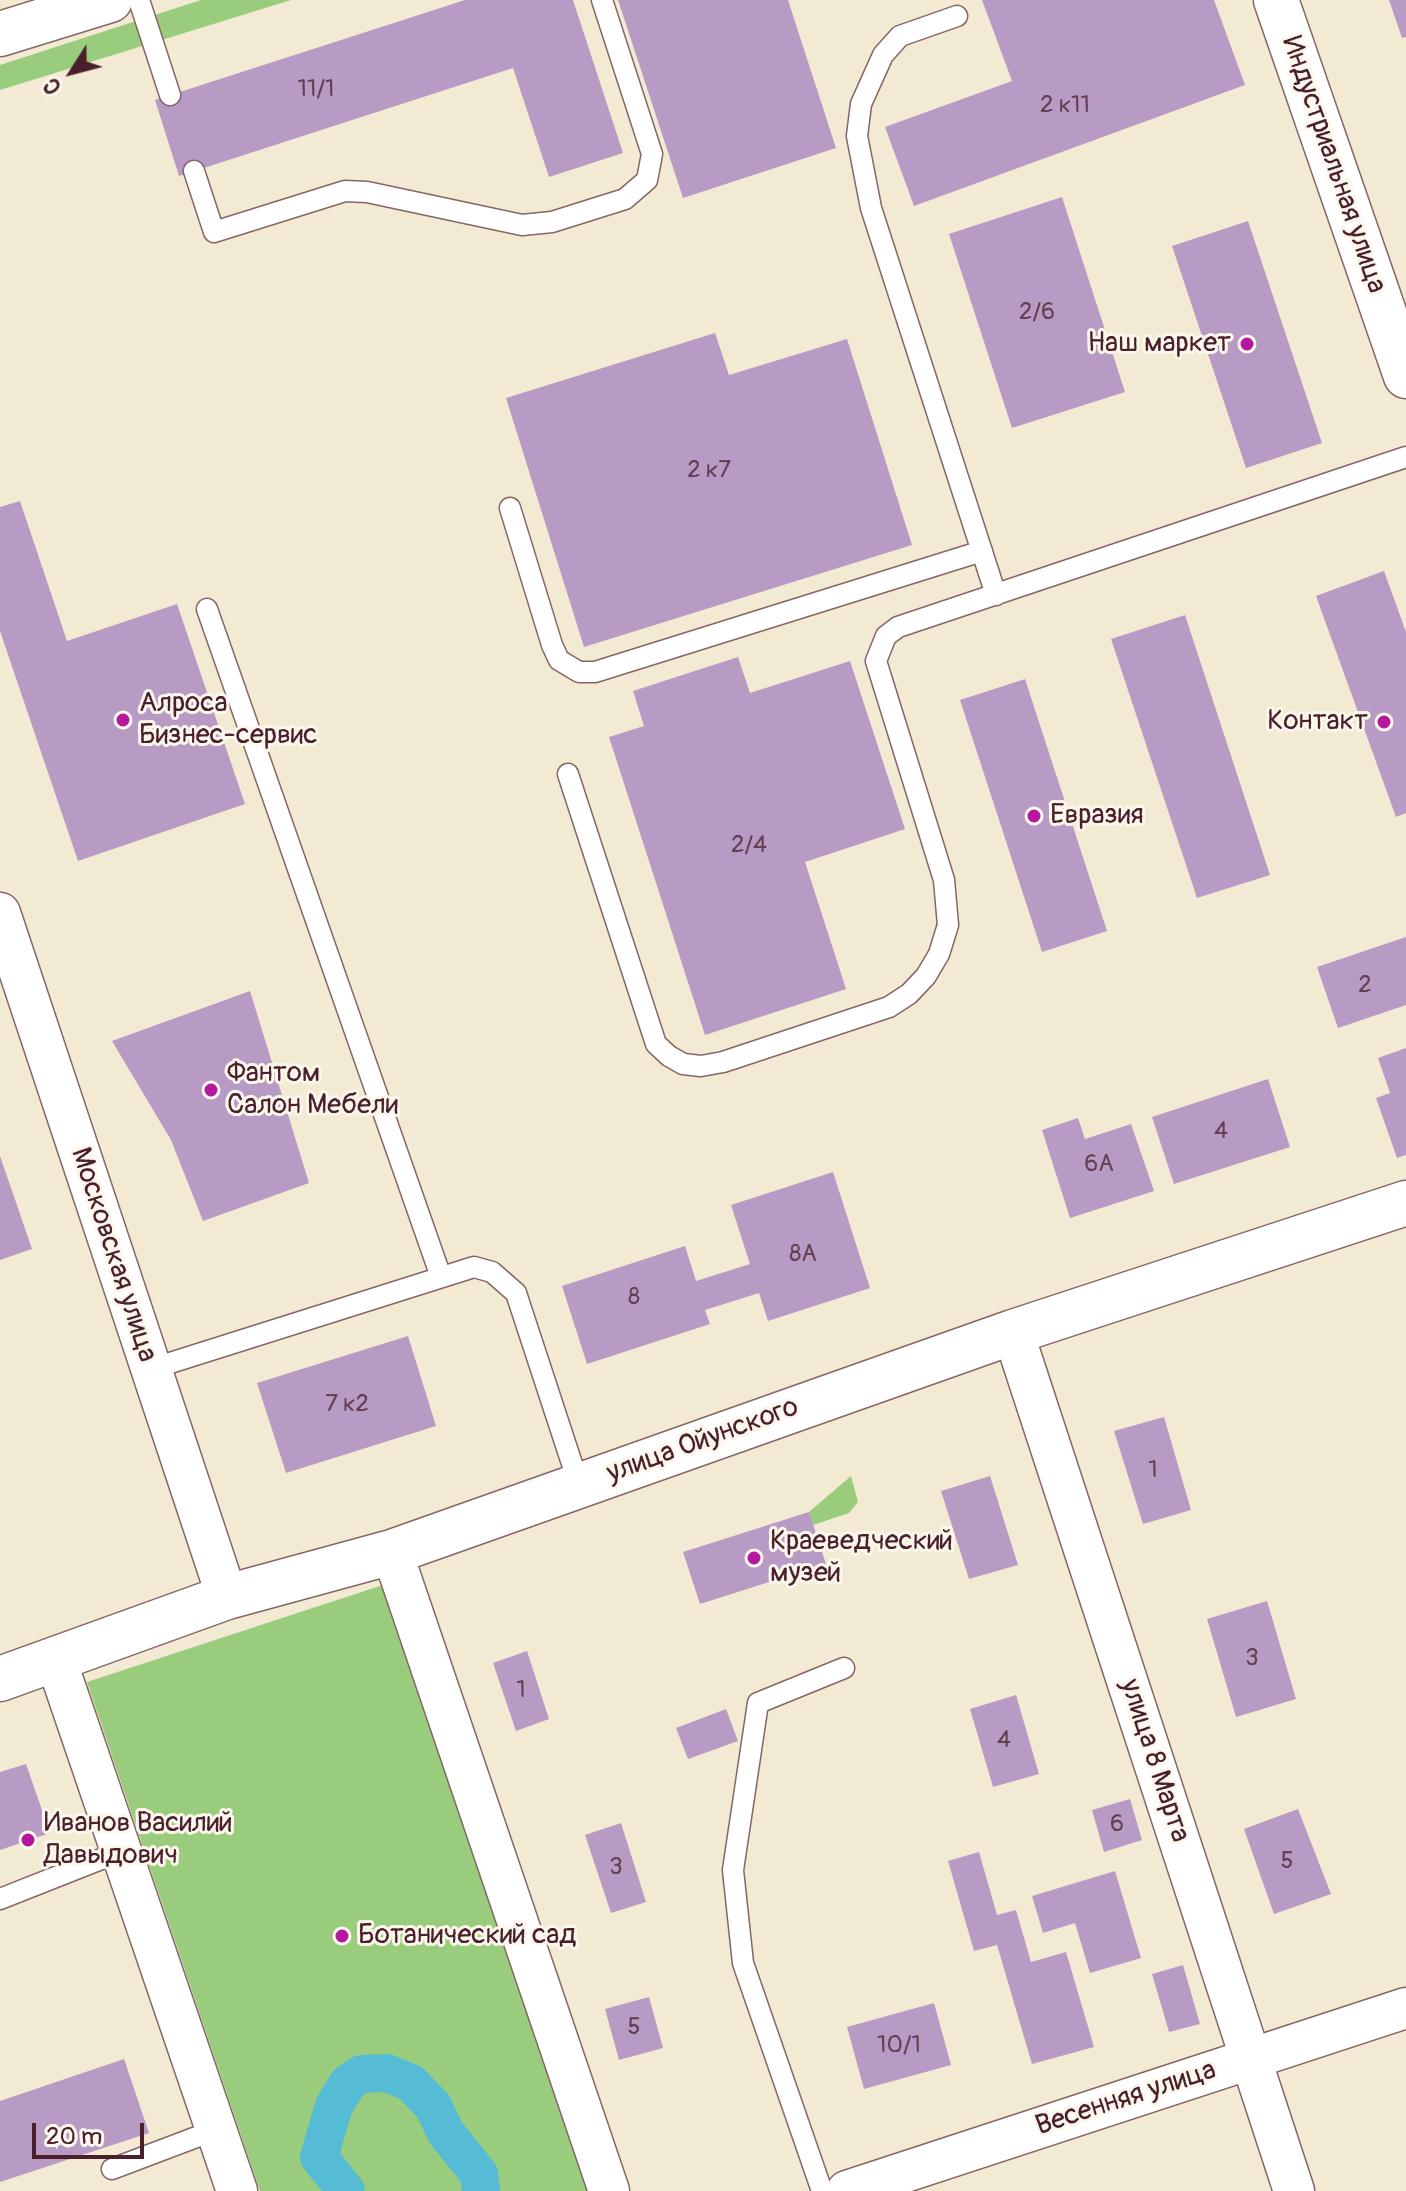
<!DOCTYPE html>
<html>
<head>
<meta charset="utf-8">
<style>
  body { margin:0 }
  #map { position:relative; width:1406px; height:2191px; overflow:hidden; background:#f3ead3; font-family:Pangolin,sans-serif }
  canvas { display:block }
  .north { position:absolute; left:32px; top:32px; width:80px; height:80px; -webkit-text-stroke:6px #fbf7ec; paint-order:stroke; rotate:234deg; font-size:22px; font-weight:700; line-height:32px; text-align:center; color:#4a1f2b }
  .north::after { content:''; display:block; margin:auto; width:28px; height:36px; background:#4a1f2b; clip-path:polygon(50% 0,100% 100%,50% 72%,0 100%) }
  .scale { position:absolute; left:32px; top:2123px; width:112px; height:36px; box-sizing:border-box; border:4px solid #4a1f2b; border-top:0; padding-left:10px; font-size:24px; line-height:28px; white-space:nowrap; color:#4a1f2b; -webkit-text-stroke:6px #fbf7ec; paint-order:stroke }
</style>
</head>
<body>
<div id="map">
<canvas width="1406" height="2191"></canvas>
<div class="north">С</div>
<div class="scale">20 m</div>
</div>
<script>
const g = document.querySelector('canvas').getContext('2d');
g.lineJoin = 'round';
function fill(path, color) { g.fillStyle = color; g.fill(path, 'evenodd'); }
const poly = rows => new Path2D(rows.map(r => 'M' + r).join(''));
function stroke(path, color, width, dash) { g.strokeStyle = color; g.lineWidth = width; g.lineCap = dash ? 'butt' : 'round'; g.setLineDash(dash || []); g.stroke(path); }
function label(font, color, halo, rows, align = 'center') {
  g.font = font + ' Pangolin,sans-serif'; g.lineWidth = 6; g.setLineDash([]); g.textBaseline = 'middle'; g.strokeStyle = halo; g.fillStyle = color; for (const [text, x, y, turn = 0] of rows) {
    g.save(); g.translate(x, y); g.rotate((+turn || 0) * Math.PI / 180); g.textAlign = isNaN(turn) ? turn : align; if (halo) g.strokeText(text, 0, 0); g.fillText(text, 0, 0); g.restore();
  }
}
const green = poly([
  [201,0,291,0,0,90,0,65],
  [851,1476,858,1502,849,1513,813,1525,809,1512],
  [392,1582,595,2191,260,2191,87,1682]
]);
const canal = poly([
  [346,2191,319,2157,334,2106,348,2083,361,2074,387,2073,411,2083,433,2106,446,2133,479,2174,481,2191]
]);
const building = poly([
  [465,0,573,0,623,153,549,177,513,68,179,176,155,100],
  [618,0,788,0,836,148,683,198],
  [982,0,1214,0,1245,85,914,206,885,127,1012,81],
  [1389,0,1406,0,1406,37,1402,38],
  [1062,197,1125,392,1012,428,949,234],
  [1248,221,1322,443,1246,468,1172,246],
  [715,333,729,375,847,339,912,545,584,647,506,398],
  [20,501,67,641,177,604,245,804,78,861,0,631,0,507],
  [1384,571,1406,632,1406,813,1396,817,1316,596],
  [1185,615,1270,875,1197,898,1111,639],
  [738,657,750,693,850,661,905,829,805,862,846,989,705,1035,609,737,644,726,633,691],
  [1025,679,1107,931,1042,952,960,700],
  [1406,937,1406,1005,1338,1028,1317,967],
  [250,991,309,1183,203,1221,171,1140,112,1041],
  [1406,1048,1406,1155,1397,1158,1376,1098,1390,1093,1378,1058],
  [1268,1079,1290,1147,1174,1184,1152,1117],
  [1078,1118,1085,1139,1131,1124,1154,1191,1070,1218,1042,1130],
  [0,1156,32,1249,0,1260],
  [833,1172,870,1288,768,1321,759,1293,705,1310,710,1324,587,1364,562,1286,685,1246,696,1281,750,1264,731,1205],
  [408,1336,436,1426,286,1473,257,1383],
  [1164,1417,1191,1510,1143,1524,1114,1431],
  [990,1476,1018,1565,969,1579,941,1491],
  [809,1512,826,1564,700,1604,683,1552],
  [1267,1601,1296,1699,1236,1717,1207,1619],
  [527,1651,549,1719,516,1731,493,1663],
  [1016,1695,1039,1774,993,1787,970,1709],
  [726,1709,738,1741,688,1759,676,1728],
  [26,1764,50,1833,0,1850,0,1772],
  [1130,1799,1142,1840,1104,1852,1092,1810],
  [1298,1809,1331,1894,1274,1914,1244,1829],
  [621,1823,646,1902,611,1913,585,1835],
  [979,1852,997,1915,1016,1910,1031,1962,1066,1952,1094,2047,1032,2064,997,1945,974,1951,948,1861],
  [1115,1871,1141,1958,1090,1973,1075,1923,1043,1933,1032,1896],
  [1183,1965,1200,2024,1169,2032,1152,1974],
  [649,1997,663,2048,619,2060,605,2009],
  [934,2003,951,2065,864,2089,847,2027],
  [124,2059,149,2133,0,2182,0,2101]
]);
const service = poly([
  [139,0,170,95],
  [957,16,900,36,883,55,861,104,857,136,871,208,996,595],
  [194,171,214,232,345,191,367,192,522,225,552,222,625,199,647,180,652,154,602,0],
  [510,508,552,645,559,660,579,672,595,672,982,551],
  [207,609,441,1277],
  [568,774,656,1044,669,1056,683,1064,701,1066,723,1062,889,1007,909,994,926,976,939,954,948,925,944,880,876,661,886,636,898,627,1406,457],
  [151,1369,474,1267,492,1272,516,1293,579,1485],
  [0,1899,119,1852],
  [112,2169,215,2130],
  [822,2191,743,1963,733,1870,758,1703,844,1668]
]);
const minor = poly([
  [0,913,227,1597],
  [1013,1332,1294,2191],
  [392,1552,609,2191],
  [56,1660,237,2191],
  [847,2191,1406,2008]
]);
const secondary = poly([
  [1276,0,1406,376],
  [0,34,110,0],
  [0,1679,227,1597,392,1552,1013,1332,1406,1203]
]);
const markers = [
  [1247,344,8,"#b5179e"],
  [123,720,8,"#b5179e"],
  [1384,722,8,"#b5179e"],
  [1034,816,8,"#b5179e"],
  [211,1090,8,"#b5179e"],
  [754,1558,8,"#b5179e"],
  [28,1840,8,"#b5179e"],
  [342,1936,8,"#b5179e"]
];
const numberNames = [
  ["11/1",316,90],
  ["2 к11",1065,106],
  ["2/6",1037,313],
  ["2 к7",709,471],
  ["2/4",749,846],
  ["2",1365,986],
  ["4",1221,1132],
  ["6А",1099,1165],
  ["8А",803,1255],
  ["8",634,1298],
  ["7 к2",347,1405],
  ["1",1153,1471],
  ["3",1252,1659],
  ["1",521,1691],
  ["4",1004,1741],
  ["6",1117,1825],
  ["5",1287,1862],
  ["3",616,1868],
  ["5",634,2028],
  ["10/1",899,2046]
];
const streetNames = [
  ["Индустриальная улица",1333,165,71],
  ["Московская улица",113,1255,72],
  ["улица Ойунского",703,1441,-20],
  ["улица 8 Марта",1154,1761,72],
  ["Весенняя улица",1126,2099,-18]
];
const poiNames = [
  ["Наш маркет",1231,344,"right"],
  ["Алроса",139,704],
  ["Бизнес-сервис",139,736],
  ["Контакт",1368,722,"right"],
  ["Евразия",1050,816],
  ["Фантом",227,1074],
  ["Салон Мебели",227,1106],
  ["Краеведческий",770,1542],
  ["музей",770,1574],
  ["Иванов Василий",44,1824],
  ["Давыдович",44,1856],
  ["Ботанический сад",358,1936]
];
fill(green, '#99cc7d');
stroke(canal, '#56bbd4', 38);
fill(building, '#b89bc4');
stroke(service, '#856666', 23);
stroke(minor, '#856666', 43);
stroke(secondary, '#856666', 47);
stroke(service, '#fff', 20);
stroke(minor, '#fff', 40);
stroke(secondary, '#fff', 44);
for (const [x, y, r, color] of markers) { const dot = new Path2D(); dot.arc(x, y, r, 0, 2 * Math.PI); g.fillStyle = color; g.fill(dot); stroke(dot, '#fbf7ec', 3); }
label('24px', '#663e51', null, numberNames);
label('28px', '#4a1f2b', '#fbf7ec', streetNames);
label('28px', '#4a1f2b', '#fbf7ec', poiNames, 'left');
</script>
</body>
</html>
